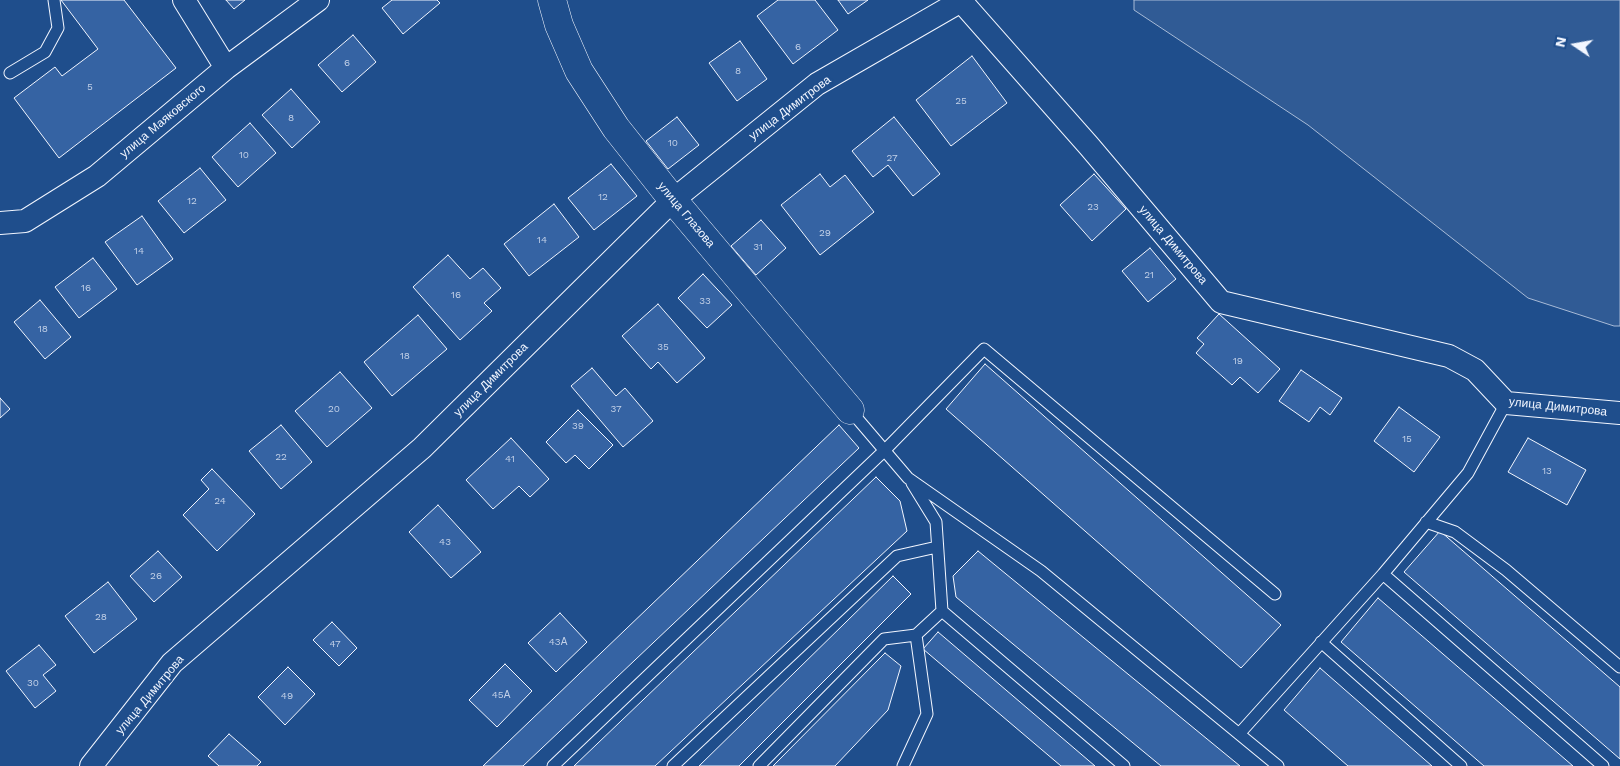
<!DOCTYPE html>
<html>
<head>
<meta charset="utf-8">
<style>
  body { margin:0 }
  #map { position:relative; width:1620px; height:766px; overflow:hidden; background:#1f4e8c; font-family:"Work Sans",sans-serif }
  canvas { display:block }
  .north { position:absolute; left:1550px; top:20px; width:50px; height:50px; -webkit-text-stroke:4px #1f4e8c; paint-order:stroke; rotate:282deg; font-size:14px; font-weight:700; line-height:20px; text-align:center; color:#f2f6ff }
  .north::after { content:''; display:block; margin:auto; width:18px; height:22px; background:#f2f6ff; clip-path:polygon(50% 0,100% 100%,50% 72%,0 100%) }
</style>
</head>
<body>
<div id="map">
<canvas width="1620" height="766"></canvas>
<div class="north">N</div>
</div>
<script>
const g = document.querySelector('canvas').getContext('2d');
g.lineJoin = 'round';
function fill(path, color) { g.fillStyle = color; g.fill(path, 'evenodd'); }
const poly = rows => new Path2D(rows.map(r => 'M' + r).join(''));
function stroke(path, color, width, dash) { g.strokeStyle = color; g.lineWidth = width; g.lineCap = dash ? 'butt' : 'round'; g.setLineDash(dash || []); g.stroke(path); }
function label(font, color, halo, rows, align = 'center') {
  g.font = font + ' "Work Sans",sans-serif'; g.lineWidth = 4; g.setLineDash([]); g.textBaseline = 'middle'; g.strokeStyle = halo; g.fillStyle = color; for (const [text, x, y, turn = 0] of rows) {
    g.save(); g.translate(x, y); g.rotate((+turn || 0) * Math.PI / 180); g.textAlign = isNaN(turn) ? turn : align; if (halo) g.strokeText(text, 0, 0); g.fillText(text, 0, 0); g.restore();
  }
}
const built = poly([
  [1134,0,1620,0,1620,326,1614,326,1528,298,1308,125,1134,10,1134,0]
]);
const building = poly([
  [61,0,124,0,176,68,59,158,14,98,55,67,62,76,98,49,61,0],
  [226,0,245,0,234,9,226,0],
  [392,0,437,0,440,3,403,34,382,8,392,0],
  [778,0,815,0,838,30,793,64,757,16,778,0],
  [838,0,868,0,848,14,838,0],
  [353,35,376,62,342,92,318,65,353,35],
  [740,41,767,79,737,101,709,63,740,41],
  [972,56,1007,103,951,146,916,100,972,56],
  [291,89,320,122,292,148,262,115,291,89],
  [677,117,699,145,668,169,646,141,677,117],
  [894,117,940,174,913,196,888,165,873,177,852,151,894,117],
  [250,123,276,153,238,187,212,157,250,123],
  [611,164,637,196,594,230,568,198,611,164],
  [200,168,226,200,184,233,158,201,200,168],
  [820,174,830,187,845,175,874,212,820,255,781,205,820,174],
  [1094,174,1126,209,1092,241,1060,205,1094,174],
  [554,204,579,237,529,276,504,244,554,204],
  [142,216,173,259,137,285,105,242,142,216],
  [761,220,786,248,756,275,731,246,761,220],
  [1150,248,1176,279,1148,302,1122,271,1150,248],
  [448,255,470,279,483,268,501,288,484,303,492,311,460,340,413,287,448,255],
  [93,258,117,289,79,318,55,287,93,258],
  [703,274,732,305,707,328,678,298,703,274],
  [40,300,71,337,45,359,14,322,40,300],
  [658,304,705,358,677,383,658,362,651,369,622,336,658,304],
  [1219,314,1280,369,1258,393,1240,377,1232,385,1196,353,1204,344,1197,338,1219,314],
  [418,315,447,349,392,396,364,362,418,315],
  [985,364,1281,625,1241,668,946,409,985,364],
  [592,368,616,396,625,388,653,421,623,447,571,386,592,368],
  [1301,370,1342,398,1330,415,1320,407,1309,422,1279,401,1301,370],
  [340,372,372,408,327,447,295,411,340,372],
  [0,398,10,409,0,418,0,398],
  [1399,407,1440,437,1414,472,1374,441,1399,407],
  [578,410,613,445,589,469,575,455,566,463,546,442,578,410],
  [281,425,312,462,281,489,249,451,281,425],
  [839,425,859,448,523,766,483,766,839,425],
  [511,438,549,479,530,497,519,486,493,509,466,480,511,438],
  [1528,438,1586,470,1567,505,1508,472,1528,438],
  [212,469,255,514,217,551,183,515,209,489,201,480,212,469],
  [876,477,900,501,907,531,655,766,574,766,876,477],
  [438,505,481,552,451,578,409,532,438,505],
  [1440,531,1620,687,1620,759,1404,572,1440,531],
  [158,551,182,577,154,602,130,576,158,551],
  [978,551,1240,766,1161,766,956,597,953,576,978,551],
  [893,576,911,594,739,766,699,766,893,576],
  [108,582,137,619,94,653,65,616,108,582],
  [1378,598,1573,766,1484,766,1341,642,1378,598],
  [560,613,587,642,556,672,528,643,560,613],
  [332,622,357,648,339,666,313,640,332,622],
  [938,632,1095,766,1061,766,923,649,938,632],
  [39,645,56,665,43,675,56,691,35,708,6,671,39,645],
  [885,653,901,666,888,710,835,766,773,766,885,653],
  [505,664,532,691,497,727,469,700,505,664],
  [288,667,315,694,285,725,258,697,288,667],
  [1320,668,1432,766,1348,766,1284,710,1320,668],
  [229,734,261,762,257,766,219,766,208,756,229,734]
]);
const service = poly([
  [10,73,45,52,58,28,54,0],
  [850,410,908,478,1041,571,1278,766],
  [1426,522,1455,532,1506,570,1620,667],
  [1383,574,1603,766],
  [942,611,1124,766],
  [1321,642,1461,766],
  [1239,734,1383,574,1468,473,1506,403],
  [553,766,885,450,984,349,1275,594],
  [673,766,897,556,937,547],
  [759,766,884,639,916,635],
  [903,766,927,714,916,635,942,611,936,522,912,483]
]);
const minor = poly([
  [184,0,226,68],
  [0,223,25,221,97,176,226,68,318,0],
  [91,766,172,663,422,448,673,200,817,84,961,1,1089,146,1221,302,1449,356,1475,370,1506,403,1620,413]
]);
const tertiary = poly([
  [552,0,559,25,579,71,616,128,673,200,850,410]
]);
const numberNames = [
  ["6",798,47],
  ["6",347,63],
  ["8",738,71],
  ["5",90,87],
  ["25",961,101],
  ["8",291,118],
  ["10",673,143],
  ["10",244,155],
  ["27",892,158],
  ["12",603,197],
  ["12",192,201],
  ["23",1093,207],
  ["29",825,233],
  ["14",542,240],
  ["31",758,247],
  ["14",139,251],
  ["21",1149,275],
  ["16",86,288],
  ["16",456,295],
  ["33",705,301],
  ["18",43,329],
  ["35",663,347],
  ["18",405,356],
  ["19",1238,361],
  ["20",334,409],
  ["37",616,409],
  ["39",578,426],
  ["15",1407,439],
  ["22",281,457],
  ["41",510,459],
  ["13",1547,471],
  ["24",220,501],
  ["43",445,542],
  ["26",156,576],
  ["28",101,617],
  ["43А",558,642],
  ["47",335,644],
  ["30",33,683],
  ["45А",501,695],
  ["49",287,696]
];
const streetNames = [
  ["улица Димитрова",790,108,-37],
  ["улица Маяковского",163,121,-40],
  ["улица Глазова",686,215,50],
  ["улица Димитрова",1173,245,50],
  ["улица Димитрова",491,380,-45],
  ["улица Димитрова",1558,407,6],
  ["улица Димитрова",150,695,-50]
];
fill(built, '#305b95');
stroke(built, '#a8bbd7', 1);
fill(building, '#3563a3');
stroke(building, '#f2f6ff', 1);
stroke(service, '#f2f6ff', 13);
stroke(minor, '#f2f6ff', 24);
stroke(tertiary, '#f2f6ff', 29);
stroke(service, '#1f4e8c', 11);
stroke(minor, '#1f4e8c', 22);
stroke(tertiary, '#1f4e8c', 28);
label('10px', '#c3d1e8', null, numberNames);
label('12px', '#f2f6ff', '#1f4e8c', streetNames);
</script>
</body>
</html>
